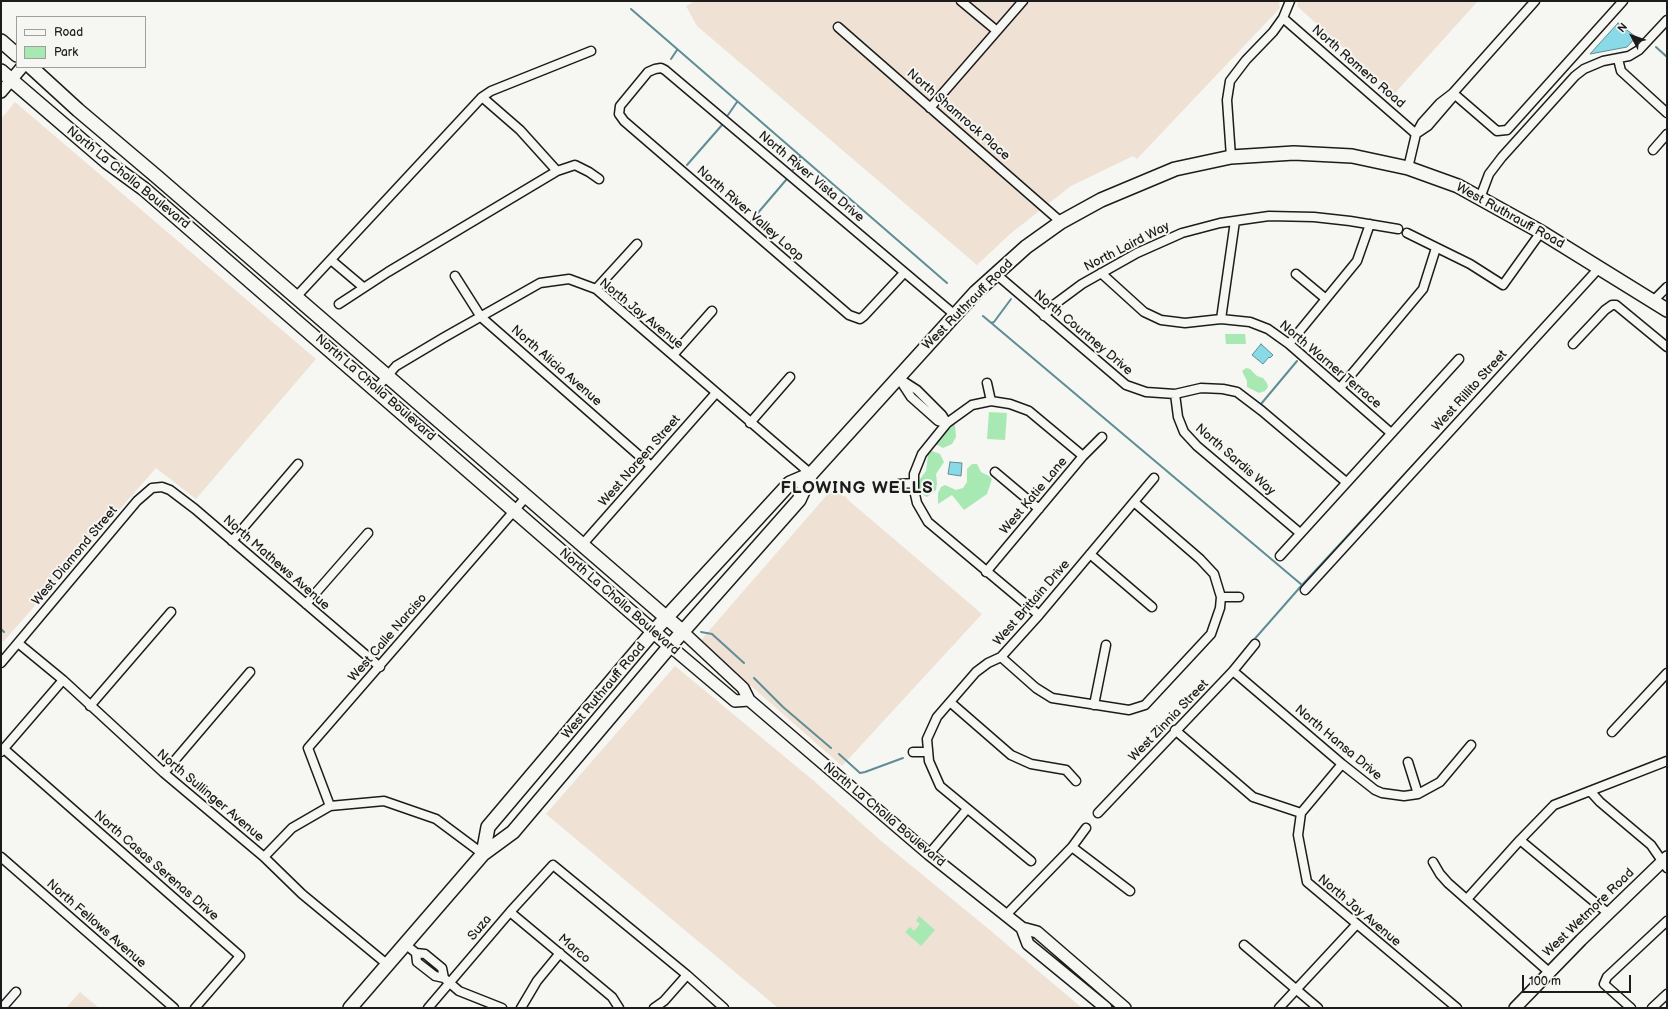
<!DOCTYPE html>
<html>
<head>
<meta charset="utf-8">
<style>
  body { margin:0 }
  #map { position:relative; width:1668px; height:1009px; overflow:hidden; background:#f6f6f2; font-family:"Balsamiq Sans",sans-serif }
  canvas { display:block }
  .frame { position:absolute; inset:0; border:2px solid #1c1c1c; pointer-events:none }
  .legend { position:absolute; left:16px; top:16px; width:130px; height:52px; box-sizing:border-box; background:#f6f6f2; border:1px solid #9f9f9c; margin:0; padding:5px 7px; list-style:none; font-size:12px; color:#1c1c1c }
  .legend li { display:flex; align-items:center; gap:8px; height:20px }
  .legend b { width:20px; border:1px solid #9f9f9c }
  .north { position:absolute; left:1612px; top:16px; width:40px; height:40px; -webkit-text-stroke:3px #f6f6f2; paint-order:stroke; rotate:311deg; font-size:11px; font-weight:700; line-height:16px; text-align:center; color:#1c1c1c }
  .north::after { content:''; display:block; margin:auto; width:14px; height:18px; background:#1c1c1c; clip-path:polygon(50% 0,100% 100%,50% 72%,0 100%) }
  .scale { position:absolute; left:1522px; top:975px; width:109px; height:18px; box-sizing:border-box; border:2px solid #1c1c1c; border-top:0; padding-left:5px; font-size:12px; line-height:14px; white-space:nowrap; color:#1c1c1c; -webkit-text-stroke:3px #f6f6f2; paint-order:stroke }
</style>
</head>
<body>
<div id="map">
<canvas width="1668" height="1009"></canvas>
<div class="frame"></div>
<ul class="legend">
<li><b style="height:5px;background:#f6f6f2"></b>Road</li>
<li><b style="height:11px;background:#a8e9b3"></b>Park</li>
</ul>
<div class="north">N</div>
<div class="scale">100 m</div>
</div>
<script>
const g = document.querySelector('canvas').getContext('2d');
g.lineJoin = 'round';
function fill(path, color) { g.fillStyle = color; g.fill(path, 'evenodd'); }
const poly = rows => new Path2D(rows.map(r => 'M' + r).join(''));
function stroke(path, color, width, dash) { g.strokeStyle = color; g.lineWidth = width; g.lineCap = dash ? 'butt' : 'round'; g.setLineDash(dash || []); g.stroke(path); }
function label(font, color, halo, rows, align = 'center') {
  g.font = font + ' "Balsamiq Sans",sans-serif'; g.lineWidth = 4; g.setLineDash([]); g.textBaseline = 'middle'; g.strokeStyle = halo; g.fillStyle = color; for (const [text, x, y, turn = 0] of rows) {
    g.save(); g.translate(x, y); g.rotate((+turn || 0) * Math.PI / 180); g.textAlign = isNaN(turn) ? turn : align; if (halo) g.strokeText(text, 0, 0); g.fillText(text, 0, 0); g.restore();
  }
}
const built = poly([
  [695,1,1279,1,1280,8,1137,159,1133,156,1071,186,1010,234,977,265,697,26,686,6],
  [1298,1,1478,1,1394,94,1297,6],
  [15,102,316,359,196,499,156,468,3,642,1,640,1,119],
  [833,488,843,496,847,497,847,499,982,614,842,766,700,641],
  [675,666,814,781,880,840,991,931,1082,1008,778,1008,546,814],
  [80,992,99,1008,66,1008]
]);
const green = poly([
  [1225,334,1245,334,1246,344,1226,344],
  [1246,368,1250,369,1257,376,1263,378,1267,383,1268,387,1265,391,1259,393,1247,387,1247,381,1242,371],
  [989,412,1007,413,1005,440,987,439],
  [953,423,955,425,956,437,952,444,943,448,934,443],
  [932,451,940,454,944,462,936,474,937,483,936,490,927,497,920,493,918,482,926,471,928,455],
  [972,464,977,464,981,472,989,476,992,479,987,494,964,510,952,495,938,504,938,493,941,487,945,485,956,490,963,488,967,482,967,469],
  [919,916,935,930,921,946,905,932,910,927,914,931,920,924,916,921]
]);
const water = poly([
  [1618,23,1636,37,1627,47,1590,54,1618,23],
  [1261,344,1273,355,1270,358,1269,357,1263,364,1252,355,1261,344],
  [950,462,962,463,961,476,948,474,950,462]
]);
const stream = poly([
  [631,9,947,283],
  [1656,47,1667,57],
  [671,59,677,50],
  [728,115,737,102],
  [687,165,722,125],
  [793,170,799,164,800,157],
  [751,221,786,180],
  [983,316,1302,585],
  [991,323,994,322,1011,299],
  [1261,404,1297,361],
  [1,629,4,632],
  [701,632,712,634,744,663],
  [1252,642,1302,585,1489,383],
  [754,678,783,707,831,748],
  [839,754,860,773,865,772,903,758]
]);
const street = poly([
  [961,1,997,31],
  [1535,1,1453,93,1497,131,1507,130,1623,1],
  [1283,18,1416,134,1408,168],
  [838,27,1061,222],
  [1618,59,1621,71,1667,113],
  [1453,93,1452,98,1428,126,1416,134,1422,123,1440,103,1453,93],
  [482,97,520,130,557,171],
  [930,108,1023,1],
  [1653,150,1667,134],
  [1231,157,1227,100,1230,81,1246,60,1273,32,1283,18,1290,1],
  [1480,198,1489,174,1502,157,1575,76,1584,69,1603,61,1629,56,1639,50,1667,20],
  [1407,233,1470,264,1503,285,1541,232],
  [331,260,363,287],
  [904,273,864,316,860,319,849,315,624,121,619,114,620,106,648,72,655,69,661,68,665,70,955,315],
  [1101,273,1144,312,1161,320,1185,323,1221,319,1250,322,1268,329,1289,344,1391,433],
  [996,274,1126,385,1146,392,1175,394,1201,388,1223,389,1237,392,1262,411,1346,482],
  [1296,274,1326,299],
  [455,276,481,317,651,466],
  [596,289,637,244],
  [296,297,482,97,491,91,591,51],
  [1653,301,1667,287],
  [339,304,388,272,557,171,575,165,589,172,599,179],
  [1044,316,1055,304,1082,284,1137,253,1182,233,1220,223,1269,216,1314,217,1350,221,1398,229],
  [1221,319,1235,221],
  [1289,344,1357,261,1370,224],
  [1573,344,1605,310,1612,305,1616,305,1667,347],
  [673,355,712,311],
  [898,377,911,397,938,421,947,423],
  [903,381,917,390,942,415,947,423],
  [987,383,991,401],
  [1340,388,1423,289,1436,248],
  [376,389,396,366,443,338,540,283,569,279,596,289,811,474],
  [1175,394,1178,417,1184,432,1197,446,1300,533],
  [750,423,790,377],
  [995,472,1039,509],
  [899,484,914,483],
  [232,541,298,464],
  [582,545,716,393],
  [1090,554,1152,607],
  [1280,556,1459,359],
  [986,572,1083,456,1102,437],
  [1305,590,1599,268],
  [1221,597,1239,597],
  [306,604,368,533],
  [1039,615,928,522,917,503,914,490,914,474,922,454,947,423,972,405,991,401,1010,404,1029,411,1083,456],
  [18,643,63,680,164,773,264,857,302,894,388,965],
  [1001,657,1036,688,1052,698,1129,710,1145,705,1211,634,1220,608,1221,597,1214,574,1200,559,1134,502],
  [1,663,137,501,152,488,162,487,170,490,195,509,380,667],
  [1233,671,1342,764,1375,790,1382,793,1404,796,1418,794,1440,782,1471,745],
  [950,702,1011,755,1031,764,1066,770,1076,781],
  [1094,705,1106,645],
  [90,706,171,612],
  [1175,730,1253,797,1301,813,1298,835,1307,882,1457,1008],
  [1612,732,1667,673],
  [4,749,240,956,195,1008],
  [1,752,63,680],
  [913,752,928,752],
  [1408,762,1418,794],
  [164,773,250,672],
  [1590,791,1600,802,1651,845,1667,868],
  [330,806,308,748,527,496],
  [1098,813,1233,671,1255,644],
  [1301,813,1342,764],
  [1520,840,1609,914],
  [1072,847,1130,891],
  [929,854,967,809],
  [1,857,174,1008],
  [264,857,292,828,330,806,384,801,436,819,483,854],
  [1031,861,940,786,929,761,927,739,937,717,976,672,988,663,1001,657,1039,615,1154,478],
  [1433,862,1440,874,1448,883,1549,972],
  [1467,899,1520,840,1554,805,1667,761],
  [510,912,612,997,619,1008],
  [1006,915,1072,847,1086,828],
  [405,944,416,953,425,954,442,968,444,978],
  [1244,945,1318,1008],
  [416,953,417,962,435,976,444,978,459,991,502,1008],
  [2,1008,16,992],
  [428,1008,510,912,553,865,687,975,724,1008],
  [521,1008,537,981,560,953],
  [654,1008,664,1001,687,975],
  [1279,1008,1356,925],
  [1631,1008,1604,984,1607,977,1667,921],
  [1652,1008,1667,994]
]);
const secondary = poly([
  [1,92,22,67],
  [683,632,743,688,749,700,929,854,1022,928,1037,932,1125,1008],
  [670,646,735,701,749,700],
  [1022,928,1028,944,1106,1008],
  [1515,1008,1581,940,1667,857]
]);
const primary = poly([
  [1,41,17,55],
  [31,67,78,110,156,176,683,632],
  [1,71,107,162,144,189,670,646],
  [483,854,488,827,653,632,790,483,811,474],
  [350,1008,483,854,513,832,670,646,799,500,811,474,955,315,976,292,1026,247,1061,222,1101,200,1175,169,1231,157,1294,153,1352,156,1408,168,1458,186,1541,232,1667,310]
]);
const streetNames = [
  ["North Romero Road",1358,67,41],
  ["North Shamrock Place",958,115,41],
  ["North River Vista Drive",811,177,40],
  ["North La Cholla Boulevard",128,178,39],
  ["North River Valley Loop",750,214,41],
  ["West Ruthrauff Road",1510,216,29],
  ["North Laird Way",1127,247,-27],
  ["West Ruthrauff Road",968,305,-45],
  ["North Jay Avenue",641,314,39],
  ["North Courtney Drive",1083,333,40],
  ["North Warner Terrace",1330,365,40],
  ["North Alicia Avenue",556,366,41],
  ["North La Cholla Boulevard",375,388,41],
  ["West Rillito Street",1470,391,-48],
  ["North Sardis Way",1235,460,41],
  ["West Noreen Street",640,461,-49],
  ["West Katie Lane",1034,496,-50],
  ["West Diamond Street",75,556,-50],
  ["North Mathews Avenue",276,563,41],
  ["North La Cholla Boulevard",619,602,41],
  ["West Brittain Drive",1032,603,-49],
  ["West Calle Narciso",388,638,-49],
  ["West Ruthrauff Road",604,691,-50],
  ["West Zinnia Street",1169,721,-46],
  ["North Hansa Drive",1338,743,40],
  ["North Sullinger Avenue",210,796,40],
  ["North La Cholla Boulevard",884,815,40],
  ["North Casas Serenas Drive",156,866,41],
  ["North Jay Avenue",1359,911,40],
  ["West Wetmore Road",1589,913,-44],
  ["North Fellows Avenue",96,924,41],
  ["Suza",480,928,-50],
  ["Marco",574,949,40]
];
const districtNames = [
  ["FLOWING WELLS",857,489]
];
fill(built, '#efe2d5');
fill(green, '#a8e9b3');
fill(water, '#8ad9e7');
stroke(water, '#5e8d96', 1);
stroke(stream, '#5e8d96', 2);
stroke(street, '#1c1c1c', 11);
stroke(secondary, '#1c1c1c', 14);
stroke(primary, '#1c1c1c', 16);
stroke(street, '#f6f6f2', 8);
stroke(secondary, '#f6f6f2', 11);
stroke(primary, '#f6f6f2', 13);
label('13px', '#1c1c1c', '#f6f6f2', streetNames);
g.letterSpacing = '1px';
label('bold 17px', '#1c1c1c', '#f6f6f2', districtNames);
g.letterSpacing = '0px';
</script>
</body>
</html>
